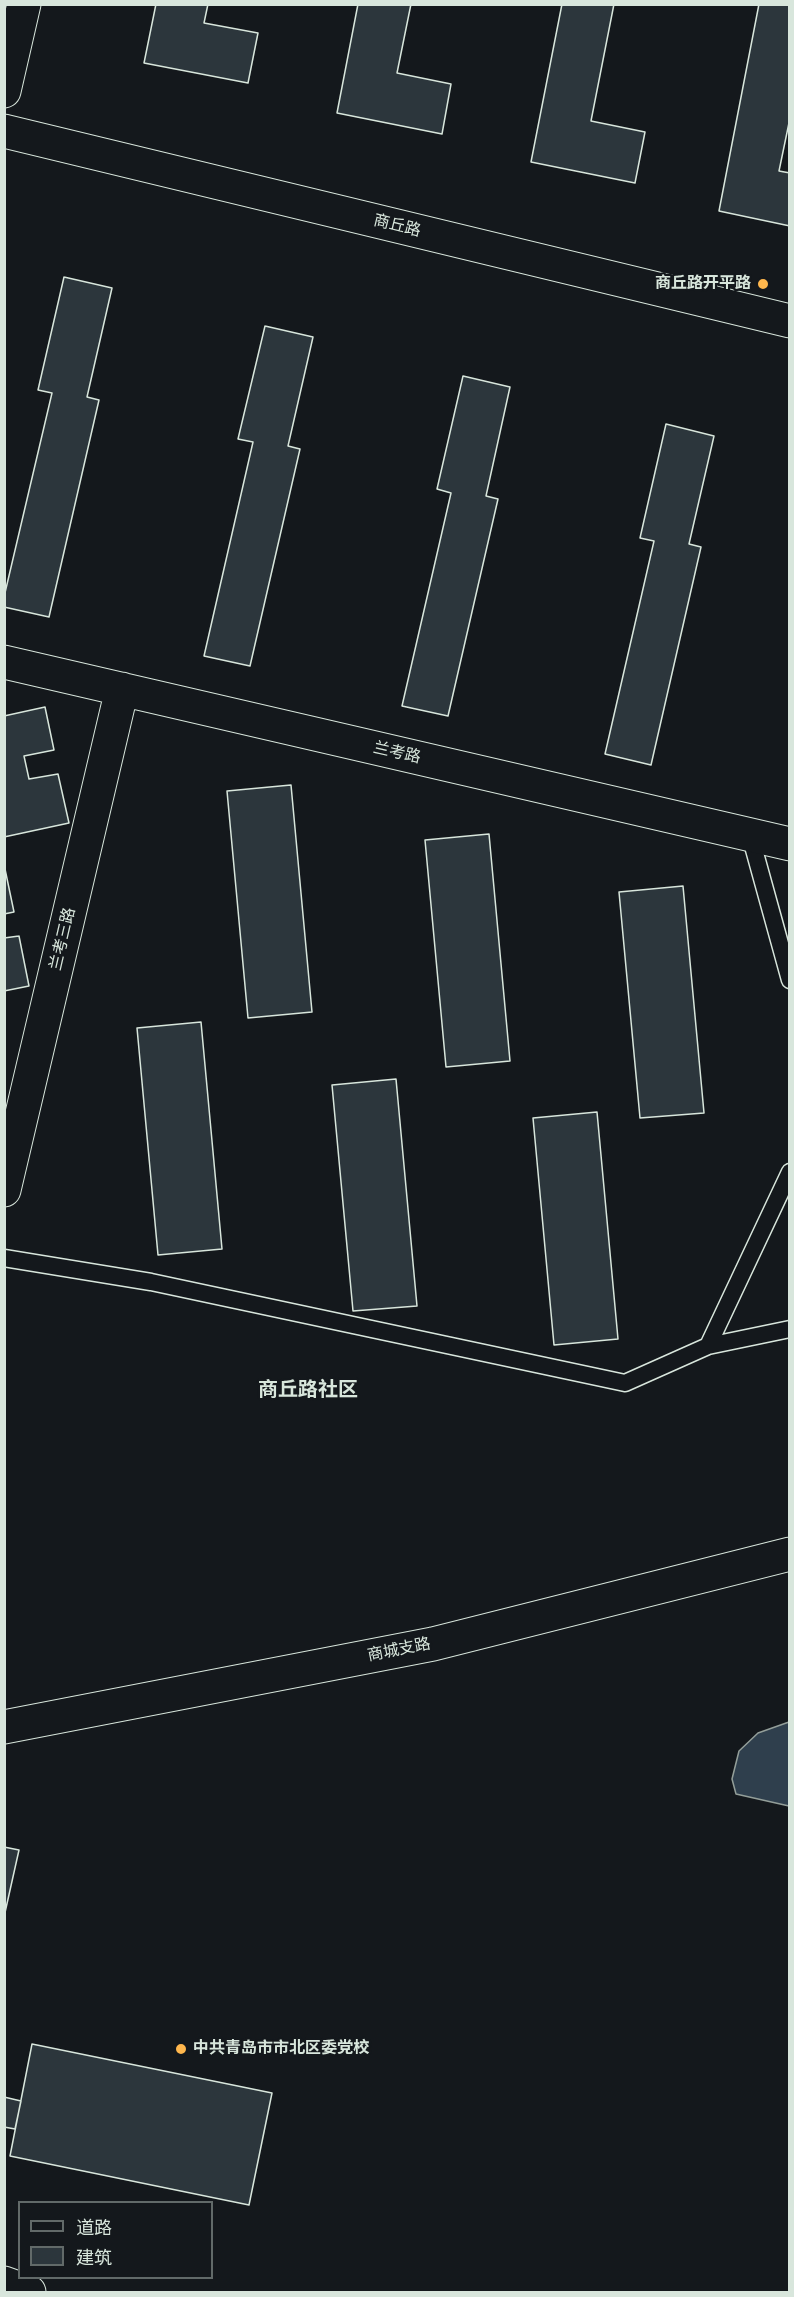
<!DOCTYPE html>
<html>
<head>
<meta charset="utf-8">
<style>
  body { margin:0 }
  #map { position:relative; width:794px; height:2297px; overflow:hidden; background:#14181c; font-family:Helvetica,"Noto Sans SC",sans-serif }
  canvas { display:block }
  .frame { position:absolute; inset:0; border:6px solid #d8e6dc; pointer-events:none }
  .legend { position:absolute; left:18px; top:2201px; width:195px; height:78px; box-sizing:border-box; background:#14181c; border:2px solid #626a69; margin:0; padding:8px 10px; list-style:none; font-size:18px; color:#d8e6dc }
  .legend li { display:flex; align-items:center; gap:12px; height:30px }
  .legend b { width:30px; border:2px solid #626a69 }
</style>
</head>
<body>
<div id="map">
<canvas width="794" height="2297"></canvas>
<div class="frame"></div>
<ul class="legend">
<li><b style="height:8px;background:#14181c"></b>道路</li>
<li><b style="height:16px;background:#2c363c"></b>建筑</li>
</ul>
</div>
<script>
const g = document.querySelector('canvas').getContext('2d');
g.lineJoin = 'round';
function fill(path, color) { g.fillStyle = color; g.fill(path, 'evenodd'); }
const poly = rows => new Path2D(rows.map(r => 'M' + r).join(''));
function stroke(path, color, width, dash) { g.strokeStyle = color; g.lineWidth = width; g.lineCap = dash ? 'butt' : 'round'; g.setLineDash(dash || []); g.stroke(path); }
function label(font, color, halo, rows, align = 'center') {
  g.font = font + ' Helvetica,"Noto Sans SC",sans-serif'; g.lineWidth = 4.5; g.setLineDash([]); g.textBaseline = 'middle'; g.strokeStyle = halo; g.fillStyle = color; for (const [text, x, y, turn = 0] of rows) {
    g.save(); g.translate(x, y); g.rotate((+turn || 0) * Math.PI / 180); g.textAlign = isNaN(turn) ? turn : align; if (halo) g.strokeText(text, 0, 0); g.fillText(text, 0, 0); g.restore();
  }
}
const water = poly([
  [789,1722,789,1806,736,1794,732,1779,739,1751,758,1733,789,1722]
]);
const building = poly([
  [156,4,208,4,204,23,258,33,248,83,144,63,156,4],
  [358,4,411,4,397,73,451,84,442,134,337,113,358,4],
  [562,4,614,4,591,121,645,132,635,183,531,162,562,4],
  [759,4,790,4,790,118,779,171,790,173,790,226,719,211,759,4],
  [64,277,112,288,87,397,99,400,49,617,4,607,4,597,52,393,38,390,64,277],
  [265,326,313,337,288,446,300,449,250,666,204,656,253,442,238,439,265,326],
  [463,376,510,387,486,496,498,499,448,716,402,706,451,493,437,489,463,376],
  [666,424,714,436,689,544,701,547,651,765,605,754,654,541,640,538,666,424],
  [45,707,54,750,24,756,29,779,58,774,69,823,4,837,4,716,45,707],
  [291,785,312,1012,248,1018,227,791,291,785],
  [489,834,510,1061,446,1067,425,840,489,834],
  [5,869,14,912,4,914,4,870,5,869],
  [683,886,704,1113,640,1118,619,892,683,886],
  [19,936,29,986,4,991,4,938,19,936],
  [201,1022,222,1249,158,1255,137,1028,201,1022],
  [396,1079,417,1306,353,1311,332,1085,396,1079],
  [597,1112,618,1339,554,1345,533,1118,597,1112],
  [4,1847,19,1850,4,1917,4,1847],
  [32,2044,272,2093,249,2205,10,2156,32,2044],
  [4,2097,21,2101,15,2129,4,2127,4,2097]
]);
const service = poly([
  [750,835,790,980],
  [4,1258,151,1282,625,1383,708,1346,790,1329],
  [708,1346,790,1172]
]);
const minor = poly([
  [4,662,790,844],
  [4,1190,122,689],
  [4,1727,433,1644,790,1554]
]);
const tertiary = poly([
  [4,91,24,4],
  [4,131,790,321]
]);
const secondary = poly([
  [4,2283,29,2292]
]);
const markers = [
  [763,284,6,"#ffb74d"],
  [181,2049,6,"#ffb74d"]
];
const streetNames = [
  ["商丘路",397,226,14],
  ["兰考路",397,753,13],
  ["兰考三路",63,939,-77],
  ["商城支路",399,1650,-11]
];
const poiNames = [
  ["商丘路开平路",751,284],
  ["中共青岛市市北区委党校",193,2049,"left"]
];
const quarterNames = [
  ["商丘路社区",308,1390]
];
fill(water, '#2f3f4d');
stroke(water, '#939e99', 1.5);
fill(building, '#2c363c');
stroke(building, '#d8e6dc', 1.5);
stroke(service, '#d8e6dc', 19);
stroke(minor, '#d8e6dc', 35);
stroke(tertiary, '#d8e6dc', 35);
stroke(secondary, '#d8e6dc', 35);
stroke(service, '#14181c', 16);
stroke(minor, '#14181c', 33);
stroke(tertiary, '#14181c', 33);
stroke(secondary, '#14181c', 33);
for (const [x, y, r, color] of markers) { const dot = new Path2D(); dot.arc(x, y, r, 0, 2 * Math.PI); g.fillStyle = color; g.fill(dot); stroke(dot, '#14181c', 2); }
label('16px', '#d8e6dc', '#14181c', streetNames);
label('bold 16px', '#d8e6dc', '#14181c', poiNames, 'right');
label('bold 20px', '#d8e6dc', '#14181c', quarterNames);
</script>
</body>
</html>
